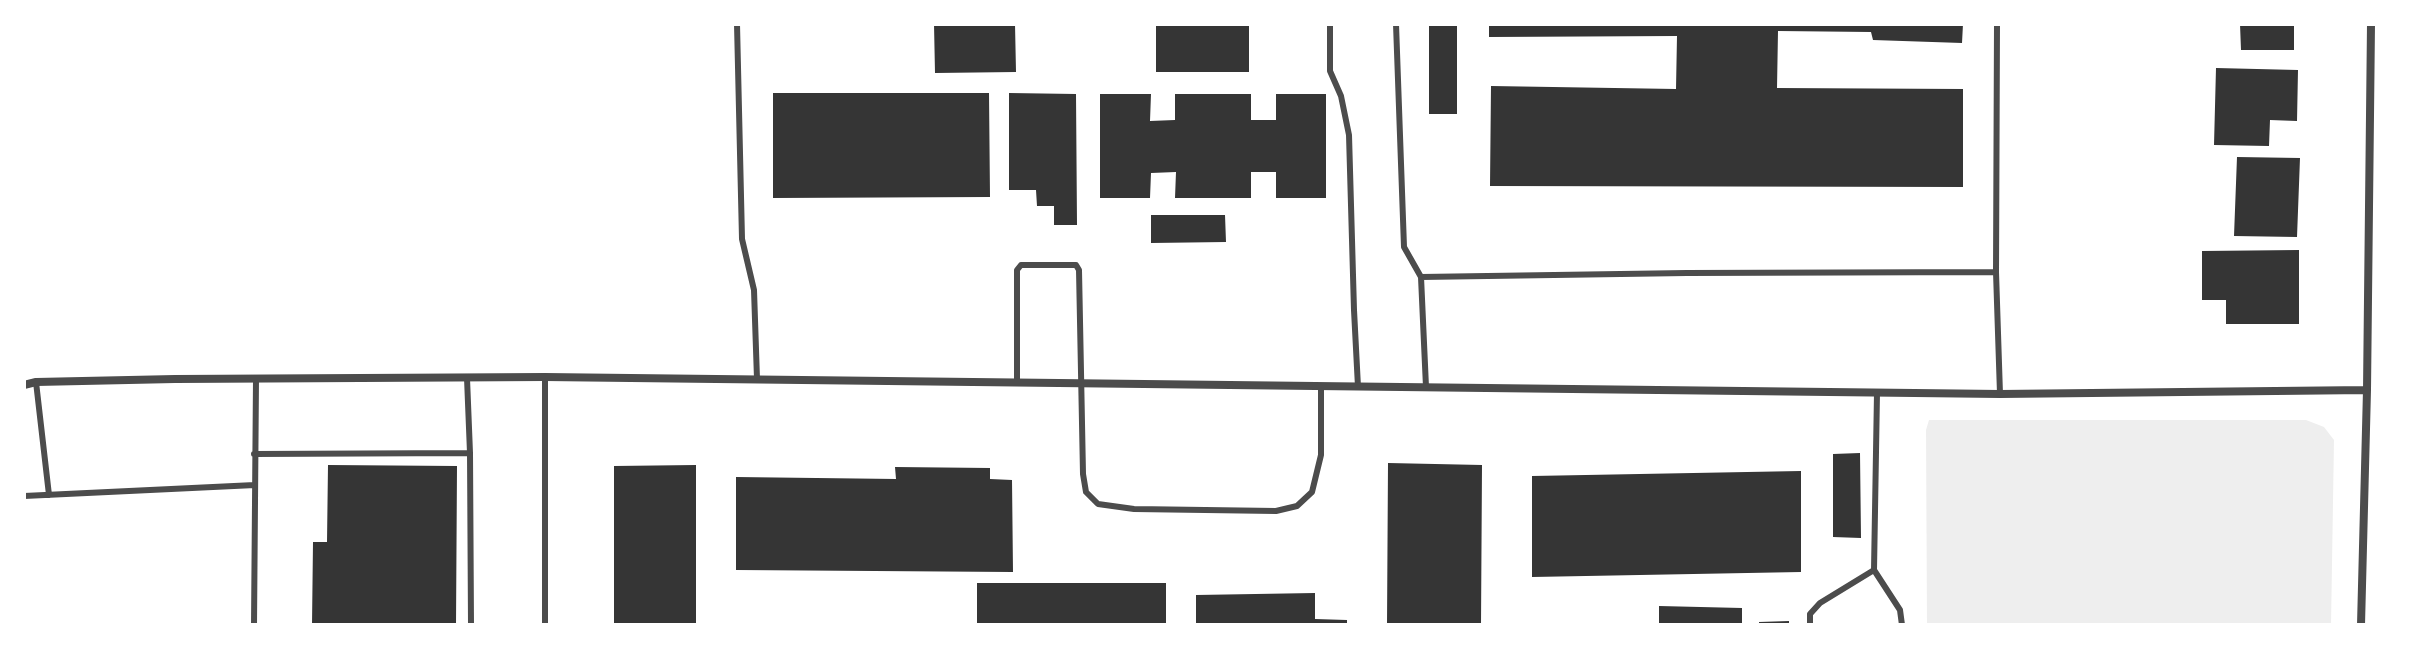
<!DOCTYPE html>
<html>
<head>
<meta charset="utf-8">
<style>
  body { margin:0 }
  #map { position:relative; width:2414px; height:649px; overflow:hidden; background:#fff; font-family:Ubuntu,sans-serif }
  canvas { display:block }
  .frame { position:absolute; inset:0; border:26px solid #fff; pointer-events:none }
</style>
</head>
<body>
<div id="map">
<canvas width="2414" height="649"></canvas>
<div class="frame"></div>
</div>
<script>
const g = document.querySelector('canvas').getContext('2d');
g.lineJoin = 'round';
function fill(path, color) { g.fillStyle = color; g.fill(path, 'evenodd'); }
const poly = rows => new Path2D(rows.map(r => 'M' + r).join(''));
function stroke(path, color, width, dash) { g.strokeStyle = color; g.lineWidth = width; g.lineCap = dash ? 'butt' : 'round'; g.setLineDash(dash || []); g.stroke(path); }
const green = poly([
  [1929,420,2306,420,2324,427,2334,440,2331,625,1927,625,1926,430]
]);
const building = poly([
  [934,24,1015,24,1016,72,935,73],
  [1156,24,1249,24,1249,72,1156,72],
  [1429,24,1457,24,1457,114,1429,114],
  [1489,24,1963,24,1962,43,1873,40,1871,32,1778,31,1777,88,1963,89,1963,187,1490,186,1491,86,1676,89,1677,36,1489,37],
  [2240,24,2294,24,2294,50,2241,50],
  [2216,68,2298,70,2297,121,2270,120,2269,146,2214,145],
  [773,93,989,93,990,197,773,198],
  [1009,93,1076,94,1077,225,1054,225,1054,206,1037,206,1036,190,1009,190],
  [1100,94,1151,94,1150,121,1175,120,1175,94,1251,94,1251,120,1276,120,1276,94,1326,94,1326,198,1276,198,1276,172,1251,172,1251,198,1175,198,1176,172,1151,173,1150,198,1100,198],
  [2237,157,2300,158,2297,237,2234,236],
  [1151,215,1225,215,1226,242,1151,243],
  [2299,250,2299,324,2226,324,2226,300,2202,300,2202,251],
  [1860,453,1861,538,1833,537,1833,454],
  [1388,463,1482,465,1481,625,1387,625],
  [328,465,457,466,456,625,312,625,313,542,327,542],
  [696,465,696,625,614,625,614,466],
  [895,467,990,468,990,479,1012,480,1013,572,736,570,736,477,896,479],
  [1801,471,1801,572,1532,577,1532,476],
  [977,583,1166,583,1166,625,977,625],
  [1315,593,1315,619,1347,620,1347,625,1196,625,1196,595],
  [1659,606,1742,608,1742,625,1659,625],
  [1789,621,1789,625,1759,625,1759,622]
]);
const service = poly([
  [737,24,742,239,754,290,757,379],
  [1330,24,1330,71,1341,96,1349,135,1354,310,1358,387],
  [1396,24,1404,247,1421,277,1426,387],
  [1997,24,1996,272,2000,394],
  [1421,277,1687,273,1996,272],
  [545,377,545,625],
  [36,382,49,495],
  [1017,383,1017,270,1021,265,1076,265,1079,270,1083,474,1086,492,1098,504,1134,509,1276,511,1297,506,1312,492,1321,455,1321,386],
  [1877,393,1874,570,1900,610,1902,625],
  [470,453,471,625],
  [254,454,470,453,467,378],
  [24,496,255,485],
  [254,625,256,379],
  [1810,625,1810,614,1820,603,1874,570]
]);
const minor = poly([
  [24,385,36,382,175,379,545,377,2000,394,2367,390],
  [2361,625,2367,390,2371,24]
]);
fill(green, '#eee');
fill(building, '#353535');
stroke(service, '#4c4c4c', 6);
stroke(minor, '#4c4c4c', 8);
</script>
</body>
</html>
